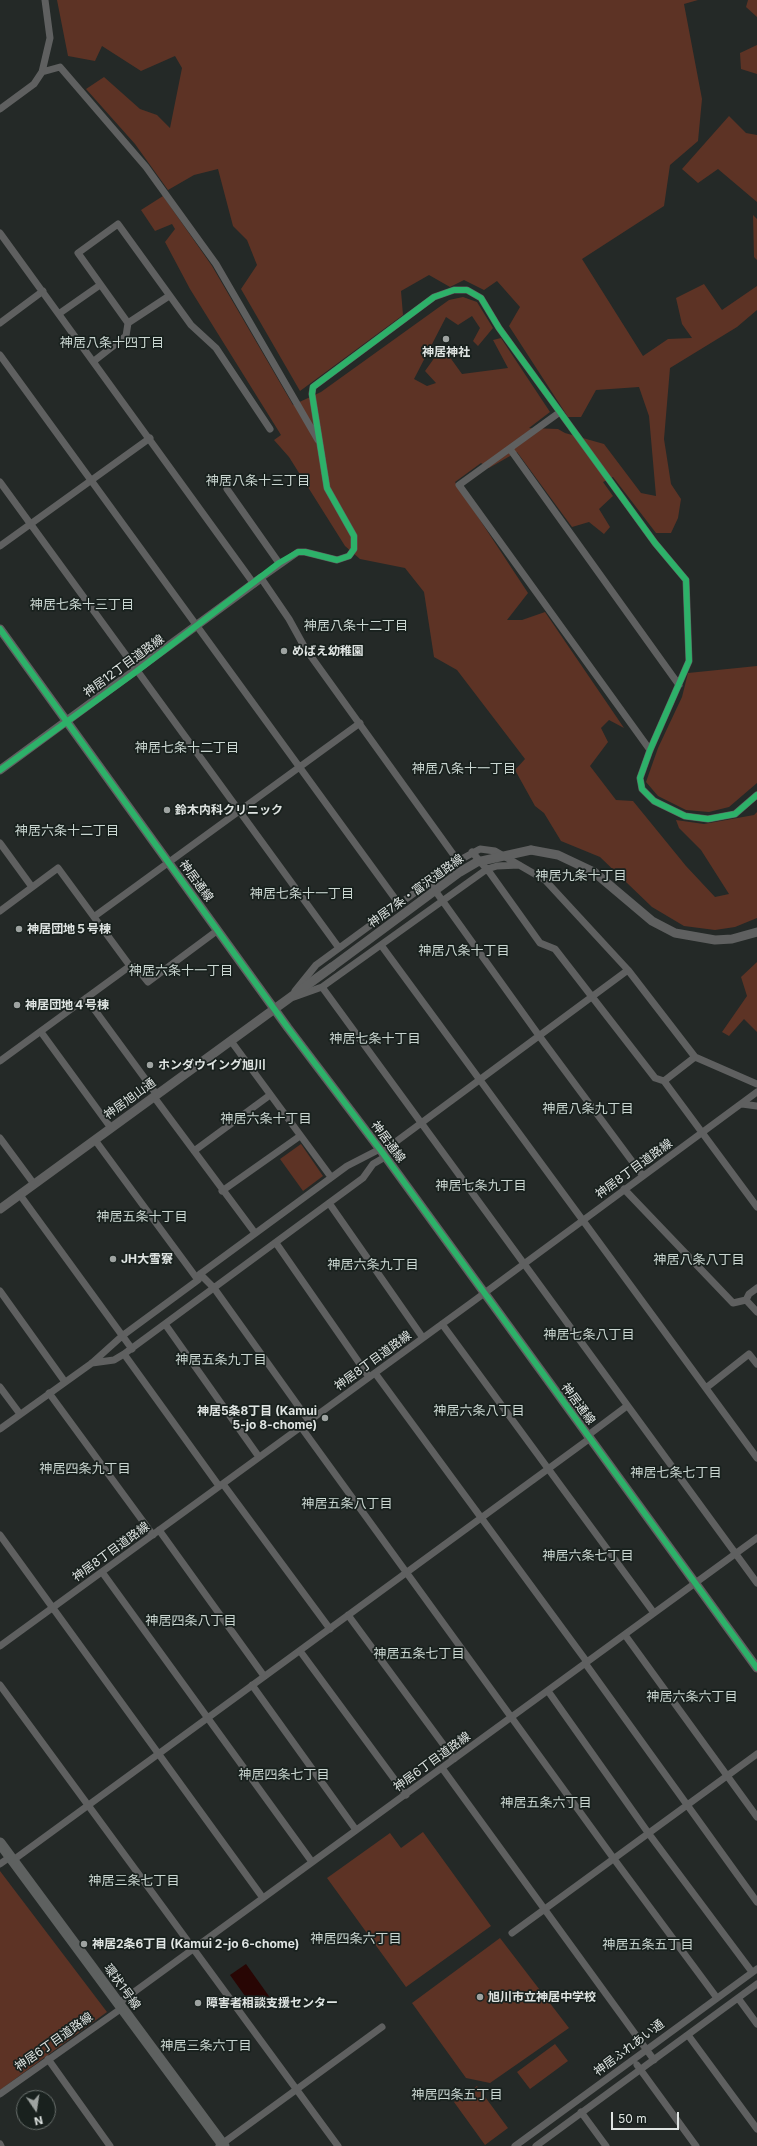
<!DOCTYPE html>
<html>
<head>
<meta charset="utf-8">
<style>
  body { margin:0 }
  #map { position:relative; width:757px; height:2146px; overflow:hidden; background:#242927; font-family:Inter,sans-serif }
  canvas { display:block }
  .north { position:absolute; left:16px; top:2090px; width:40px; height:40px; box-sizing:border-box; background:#19211e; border:1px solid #686f6c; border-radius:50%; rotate:167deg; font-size:11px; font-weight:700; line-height:16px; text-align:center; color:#dfe4e2 }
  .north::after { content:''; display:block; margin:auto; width:14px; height:18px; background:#9ea3a1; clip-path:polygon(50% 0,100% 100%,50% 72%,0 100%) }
  .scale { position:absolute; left:611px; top:2112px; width:68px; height:18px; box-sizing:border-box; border:2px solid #dfe4e2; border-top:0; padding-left:5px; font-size:12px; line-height:14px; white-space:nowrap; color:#dfe4e2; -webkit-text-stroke:3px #19211e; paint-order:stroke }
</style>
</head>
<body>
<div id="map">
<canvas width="757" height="2146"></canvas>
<div class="north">N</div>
<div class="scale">50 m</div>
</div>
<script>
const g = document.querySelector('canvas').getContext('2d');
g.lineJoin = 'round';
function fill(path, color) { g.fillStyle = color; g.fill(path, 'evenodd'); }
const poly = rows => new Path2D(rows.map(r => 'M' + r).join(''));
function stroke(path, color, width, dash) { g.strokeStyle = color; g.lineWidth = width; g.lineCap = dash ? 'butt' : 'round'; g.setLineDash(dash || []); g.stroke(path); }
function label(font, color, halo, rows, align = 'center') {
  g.font = font + ' Inter,"Noto Sans JP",sans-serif'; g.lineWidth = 3.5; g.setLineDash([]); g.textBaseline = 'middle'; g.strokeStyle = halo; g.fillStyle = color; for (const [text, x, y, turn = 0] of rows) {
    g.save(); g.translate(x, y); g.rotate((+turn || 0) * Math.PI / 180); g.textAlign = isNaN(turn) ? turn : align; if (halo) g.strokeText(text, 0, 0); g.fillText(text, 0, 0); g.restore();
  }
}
const green = poly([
  [57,0,698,0,684,4,702,99,698,141,670,165,664,206,582,259,643,356,668,339,692,338,682,324,676,298,704,284,722,310,757,286,757,310,737,327,670,368,664,439,671,484,681,499,678,518,671,533,656,533,613,477,603,482,613,496,599,509,610,527,604,534,589,522,572,527,517,452,489,468,481,463,455,482,528,593,507,620,522,620,545,612,624,728,609,720,601,728,608,742,590,766,616,800,633,801,686,866,715,897,729,894,701,850,679,828,676,820,704,824,754,815,757,812,757,918,735,927,715,930,684,926,652,907,600,857,561,841,544,813,535,806,515,770,525,759,457,670,434,657,424,592,405,568,360,559,345,546,289,457,274,440,281,435,190,289,165,242,175,229,172,224,155,231,141,210,163,196,212,266,293,405,321,392,449,300,463,297,477,302,493,328,478,346,473,341,480,328,472,316,458,325,446,317,414,379,427,386,436,383,425,371,435,357,449,356,462,374,508,368,493,340,501,338,550,412,529,428,558,429,565,433,604,444,641,493,656,496,649,416,639,387,596,390,581,417,568,417,509,326,520,307,497,281,484,290,464,280,450,287,429,275,401,291,403,315,300,391,241,289,257,265,247,240,233,226,218,169,194,175,168,190,135,144,86,89,104,77,140,109,157,115,170,128,182,68,175,56,141,71,102,46,95,61,68,56],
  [748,0,757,0,757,17,746,7],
  [757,45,757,74,741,69,740,53],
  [729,116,746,133,757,135,757,202,718,169,698,183,682,169],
  [753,215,757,219,757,260,754,257],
  [757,666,757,783,729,807,709,812,686,810,658,796,646,782,658,748,682,697,688,673],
  [757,962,757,1032,744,1019,729,1036,722,1032,747,996,741,977],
  [301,1144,323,1176,303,1191,280,1159],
  [423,1832,491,1926,406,1987,327,1878,390,1833,401,1848],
  [0,1871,107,2012,0,2090],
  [500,1938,569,2028,490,2083,466,2078,412,2003],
  [555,2044,568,2061,530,2089,517,2072],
  [477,2086,508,2128,485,2145,454,2102]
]);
const water = poly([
  [246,1964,271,1999,255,2010,230,1975]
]);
const minor = poly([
  [42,72,60,67,146,167,216,264,318,440],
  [0,109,34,84,42,72,50,38,45,0],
  [0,233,254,584],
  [60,313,100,285],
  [0,323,43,291],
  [128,323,78,253,118,224,191,325,216,348,270,429],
  [0,355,399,904],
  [94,361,126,336,128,323,169,296],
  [560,412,459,485,650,750],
  [510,449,679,685],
  [0,482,339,948],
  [227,489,279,563],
  [0,546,150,438],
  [0,843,32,887],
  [472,852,490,873,540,943,555,949,655,1078,664,1081],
  [458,861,305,648,289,619,261,578,298,552,305,552,337,560,349,556,354,549,354,536,327,488,312,394,313,387,434,297,454,290,467,290,481,298,499,328,655,543,686,580,689,661,650,750,640,778,642,789,654,801,685,816,708,819,735,814,757,795],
  [429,882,540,1037,643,1176],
  [0,911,58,868,130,966,136,967,148,982,218,930],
  [95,916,360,723],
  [381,945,757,1458],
  [322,987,757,1583],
  [295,991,316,965,458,861,480,849,495,851,545,880,628,970,695,1057,757,1084],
  [294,997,322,987,487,869,497,866,519,865],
  [86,998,157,1095],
  [41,1032,111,1128],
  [231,1041,331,1177],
  [695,1057,664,1081,757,1207],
  [0,1061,130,966],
  [154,1097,255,1233],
  [742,1104,757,1106],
  [0,1138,34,1184],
  [95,1140,198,1280],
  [194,1151,270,1095],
  [382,1152,628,970],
  [624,1189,733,1303,746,1300,749,1294,757,1288],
  [222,1191,300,1136],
  [20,1195,132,1349],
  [329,1203,423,1338],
  [276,1243,369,1377],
  [200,1274,214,1288,309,1421],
  [0,1291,65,1382],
  [746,1300,757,1312],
  [165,1324,259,1457],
  [442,1324,654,1613],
  [124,1354,219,1486],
  [92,1363,114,1360,124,1354,363,1178,373,1164,385,1157],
  [375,1373,587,1662],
  [0,1387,20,1414],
  [706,1388,749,1354,757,1364],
  [49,1393,153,1535],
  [301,1427,614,1859,717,1998],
  [0,1429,92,1363,122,1336,198,1280,200,1274,347,1166,380,1149],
  [587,1436,627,1406],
  [223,1484,330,1629],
  [159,1530,264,1676],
  [0,1535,263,1898],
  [102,1572,312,1862],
  [348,1615,454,1759],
  [625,1635,757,1817],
  [0,1646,471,1303,757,1092],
  [300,1651,406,1795],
  [585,1663,757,1902],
  [0,1685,338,2146],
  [252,1685,356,1830],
  [548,1691,649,1834,752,1972],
  [442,1768,654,2060],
  [12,1861,589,1439],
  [0,1864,10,1857],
  [512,1933,757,1754],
  [738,1998,757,2024],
  [119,2003,757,1538],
  [688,2035,757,2129],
  [48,2059,110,2146],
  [637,2065,696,2146],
  [0,2094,122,2008],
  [581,2112,606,2146],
  [0,2144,1,2146],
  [219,2146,382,2027],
  [515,2146,757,1969],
  [536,2146,757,1984]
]);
const tertiary = poly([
  [0,629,288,1028,382,1152,757,1668],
  [0,770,261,578],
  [531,850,558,855,594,872,652,921,675,933,715,940,732,939,757,932],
  [0,1209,332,967]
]);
const primary = poly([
  [0,1843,224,2146]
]);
const tertiaryBridge = poly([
  [332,967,460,872,477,862,531,850]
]);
const cycleway = poly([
  [0,629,288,1028,382,1152,757,1668],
  [0,770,137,671,279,563,298,552,305,552,337,560,349,556,354,549,354,536,327,488,312,394,313,387,434,297,454,290,467,290,481,298,499,328,655,543,686,580,689,661,650,750,640,778,642,789,654,801,685,816,708,819,735,814,757,795]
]);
const markers = [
  [446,339,4,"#9ea3a1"],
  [284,651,4,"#9ea3a1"],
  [167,810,4,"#9ea3a1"],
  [19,929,4,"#9ea3a1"],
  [17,1005,4,"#9ea3a1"],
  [150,1065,4,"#9ea3a1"],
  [113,1259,4,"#9ea3a1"],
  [325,1418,4,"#9ea3a1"],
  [84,1944,4,"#9ea3a1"],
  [480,1997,4,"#9ea3a1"],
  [198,2003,4,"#9ea3a1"]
];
const poiNames = [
  ["神居神社",446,352,"center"],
  ["めばえ幼稚園",292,651],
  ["鈴木内科クリニック",175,810],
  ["神居団地５号棟",27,929],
  ["神居団地４号棟",25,1005],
  ["ホンダウイング旭川",158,1065],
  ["JH大雪寮",121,1259],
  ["神居5条8丁目 (Kamui",317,1411,"right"],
  ["5-jo 8-chome)",317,1425,"right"],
  ["神居2条6丁目 (Kamui 2-jo 6-chome)",92,1944],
  ["旭川市立神居中学校",488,1997],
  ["障害者相談支援センター",206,2003]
];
const streetNames = [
  ["神居12丁目道路線",124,666,-36],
  ["神居通線",196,881,54],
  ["神居7条・富沢道路線",416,891,-36],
  ["神居旭山通",130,1099,-36],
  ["神居通線",388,1142,53],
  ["神居8丁目道路線",634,1169,-36],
  ["神居8丁目道路線",373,1361,-36],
  ["神居通線",578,1404,54],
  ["神居8丁目道路線",111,1552,-36],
  ["神居6丁目道路線",432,1762,-36],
  ["環状1号線",122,1987,54],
  ["神居6丁目道路線",54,2042,-35],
  ["神居ふれあい通",629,2048,-37]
];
const neighbourhoodNames = [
  ["神居八条十四丁目",112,343],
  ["神居八条十三丁目",258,481],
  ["神居七条十三丁目",82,605],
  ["神居八条十二丁目",356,626],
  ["神居七条十二丁目",187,748],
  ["神居八条十一丁目",464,769],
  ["神居六条十二丁目",67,831],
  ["神居九条十丁目",581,876],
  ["神居七条十一丁目",302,894],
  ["神居八条十丁目",464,951],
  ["神居六条十一丁目",181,971],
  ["神居七条十丁目",375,1039],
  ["神居八条九丁目",588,1109],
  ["神居六条十丁目",266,1119],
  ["神居七条九丁目",481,1186],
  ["神居五条十丁目",142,1217],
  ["神居八条八丁目",699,1260],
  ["神居六条九丁目",373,1265],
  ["神居七条八丁目",589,1335],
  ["神居五条九丁目",221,1360],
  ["神居六条八丁目",479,1411],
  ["神居四条九丁目",85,1469],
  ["神居七条七丁目",676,1473],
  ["神居五条八丁目",347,1504],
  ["神居六条七丁目",588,1556],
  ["神居四条八丁目",191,1621],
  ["神居五条七丁目",419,1654],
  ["神居六条六丁目",692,1697],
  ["神居四条七丁目",284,1775],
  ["神居五条六丁目",546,1803],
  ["神居三条七丁目",134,1881],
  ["神居四条六丁目",356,1939],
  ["神居五条五丁目",648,1945],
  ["神居三条六丁目",206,2046],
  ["神居四条五丁目",457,2095]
];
fill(green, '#5d3325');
fill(water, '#280604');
stroke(minor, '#5f6060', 7);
stroke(tertiary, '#5f6060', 9);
stroke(primary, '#5e6160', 11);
stroke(tertiaryBridge, '#5f6060', 9);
stroke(cycleway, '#2db169', 6);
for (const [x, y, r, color] of markers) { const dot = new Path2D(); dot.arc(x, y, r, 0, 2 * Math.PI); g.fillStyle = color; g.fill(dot); stroke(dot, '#19211e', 1.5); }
label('bold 12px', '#dfe4e2', '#19211e', poiNames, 'left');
label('12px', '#dfe4e2', '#19211e', streetNames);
label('13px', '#cad6d1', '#19211e', neighbourhoodNames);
</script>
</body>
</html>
